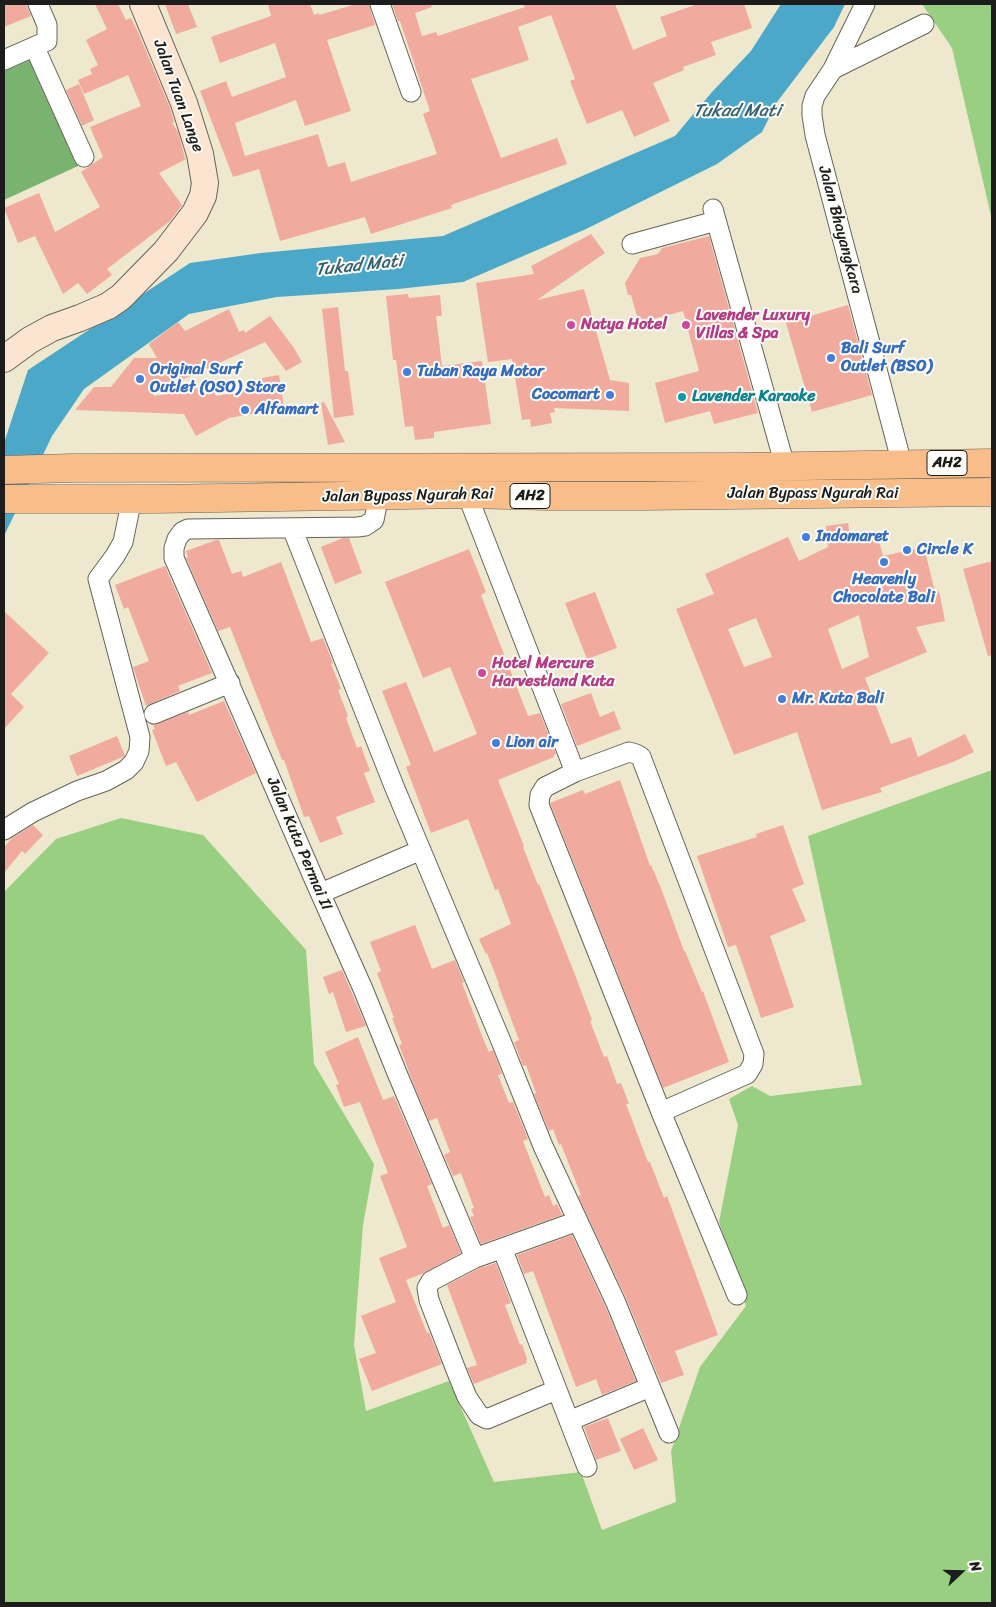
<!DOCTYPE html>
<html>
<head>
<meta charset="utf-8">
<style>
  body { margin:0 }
  #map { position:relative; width:996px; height:1607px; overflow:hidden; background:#ede8ce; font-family:Sriracha,sans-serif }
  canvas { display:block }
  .frame { position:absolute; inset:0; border:5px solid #1c1c1c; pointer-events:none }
  .north { position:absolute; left:936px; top:1547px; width:50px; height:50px; -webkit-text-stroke:4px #fdfcf7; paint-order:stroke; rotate:69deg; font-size:14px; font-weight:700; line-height:20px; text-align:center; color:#1c1c1c }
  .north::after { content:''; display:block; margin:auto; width:18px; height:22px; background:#1c1c1c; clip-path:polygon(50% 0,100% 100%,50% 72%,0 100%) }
</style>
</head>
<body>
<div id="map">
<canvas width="996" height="1607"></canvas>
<div class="frame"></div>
<div class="north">N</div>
</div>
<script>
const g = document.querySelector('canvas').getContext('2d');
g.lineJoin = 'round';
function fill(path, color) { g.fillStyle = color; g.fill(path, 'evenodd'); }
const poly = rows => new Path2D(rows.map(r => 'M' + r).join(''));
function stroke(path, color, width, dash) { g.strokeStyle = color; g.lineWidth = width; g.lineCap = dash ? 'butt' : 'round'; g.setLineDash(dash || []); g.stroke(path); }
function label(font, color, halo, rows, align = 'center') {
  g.font = font + ' Sriracha,sans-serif'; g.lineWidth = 4; g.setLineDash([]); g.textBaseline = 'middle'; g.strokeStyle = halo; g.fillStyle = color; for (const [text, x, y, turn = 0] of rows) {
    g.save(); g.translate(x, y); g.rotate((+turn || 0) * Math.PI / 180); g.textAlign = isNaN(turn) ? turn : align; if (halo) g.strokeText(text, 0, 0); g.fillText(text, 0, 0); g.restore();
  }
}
const green = poly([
  [922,4,992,4,992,220,952,48],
  [992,770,992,1603,4,1603,4,892,56,839,121,818,203,835,306,950,314,1064,374,1164,363,1225,354,1345,366,1411,449,1381,494,1482,581,1472,602,1530,676,1502,671,1451,700,1367,746,1306,719,1222,738,1125,729,1099,752,1086,770,1096,862,1085,808,836]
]);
const forest = poly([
  [34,58,78,166,4,200,4,71]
]);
const water = poly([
  [781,4,845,4,834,27,777,102,762,132,717,164,586,229,463,282,398,289,277,297,189,314,84,389,52,436,4,536,4,443,28,370,190,263,261,253,443,236,675,136,712,92,751,51]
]);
const building = poly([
  [4,4,26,4,31,16,4,27],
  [95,4,118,4,126,20,131,18,138,32,170,108,174,122,172,123,178,132,185,158,186,159,159,173,182,205,170,221,107,269,112,275,87,294,78,283,63,294,35,236,18,243,4,208,39,193,55,232,100,207,81,172,103,157,90,127,141,106,128,75,84,94,78,80,92,74,90,69,98,65,86,40,107,29],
  [165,4,188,4,197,27,176,34],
  [268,4,310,4,314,15,319,13,319,15,356,4,369,4,375,25,327,40,351,111,305,126,296,100,235,123,245,156,318,134,328,167,345,162,351,182,437,154,423,114,430,111,400,21,398,21,392,4,431,4,432,7,415,13,422,36,436,32,438,36,525,7,523,4,615,4,633,50,667,36,660,17,698,4,744,4,752,28,711,42,716,55,683,67,684,70,653,83,670,121,634,137,622,110,587,124,570,81,575,79,551,15,518,27,529,60,471,79,501,158,557,138,567,164,451,205,452,208,371,234,365,217,280,241,259,169,233,177,200,91,226,81,232,97,286,77,275,43,220,63,211,37,271,16],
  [79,84,94,120,82,126,66,90],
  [591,234,605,253,537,300,584,289,610,380,629,383,629,411,554,408,555,412,550,413,552,423,531,427,530,419,522,420,512,359,488,362,476,283,534,274,531,266],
  [709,236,758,413,714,424,710,411,665,423,655,383,699,371,683,311,639,323,631,295,628,295,625,283,640,258,658,254,662,248],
  [408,294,409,298,440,295,442,316,436,316,442,366,482,361,491,424,434,432,434,438,415,440,413,426,405,427,396,360,393,360,386,296],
  [848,305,872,395,812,412,786,323],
  [338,307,345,371,348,371,354,415,334,418,322,309],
  [229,309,239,332,244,330,245,333,270,316,294,348,302,362,286,371,265,342,153,393,154,396,211,386,216,396,263,388,262,378,279,375,284,408,229,418,196,436,184,414,75,410,94,387,111,387,134,358,157,358,149,344,178,322,185,331],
  [324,402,345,442,328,445,321,403],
  [848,523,851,543,878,537,883,556,924,547,935,592,939,591,945,621,916,627,927,652,865,678,891,744,911,737,918,757,965,734,974,752,953,762,880,788,882,792,822,810,797,732,734,755,676,609,714,594,705,574,788,537,799,561,828,547,826,526],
  [859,615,869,657,842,669,828,629],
  [756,618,772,657,744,667,728,629],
  [343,538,349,538,362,573,335,584,321,547],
  [216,540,219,540,232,574,241,571,243,577,281,562,311,642,323,638,333,663,331,664,341,689,338,690,348,716,346,718,357,748,361,746,370,771,364,773,375,802,336,817,343,834,320,843,309,816,304,817,284,760,282,760,230,627,218,631,186,558,188,557,186,551],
  [469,549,486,592,481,595,528,716,540,713,556,754,554,755,554,757,498,780,524,846,523,847,538,885,539,884,574,972,592,1020,590,1021,604,1057,607,1056,617,1084,621,1083,629,1104,626,1104,648,1162,650,1162,664,1198,667,1196,718,1335,675,1351,684,1375,661,1383,626,1298,578,1196,581,1195,561,1144,559,1145,553,1129,549,1131,534,1094,536,1093,526,1065,523,1066,514,1042,519,1040,498,984,499,984,487,953,486,954,479,939,511,924,498,889,495,890,468,819,431,833,406,767,411,765,382,691,406,682,434,752,477,734,450,667,423,678,385,582],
  [992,561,992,655,988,656,963,569],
  [165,566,212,673,178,686,180,691,146,706,133,667,149,661,128,607,124,609,115,585],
  [595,592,617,648,587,659,565,603],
  [4,611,49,653,11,694,24,707,4,729],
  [591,693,600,717,614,711,621,729,577,746,561,704],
  [224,701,256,773,197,802,176,762,166,766,152,730,155,729,153,725,188,712,189,715],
  [117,736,125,756,77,776,69,756],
  [620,780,650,866,651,865,661,888,684,951,685,951,702,992,703,991,729,1062,663,1088,550,803,583,790,585,794],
  [33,825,43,835,25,854,22,851,4,873,4,847,12,838],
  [783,825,804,884,792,889,806,921,770,936,794,1007,761,1018,736,945,728,947,697,856,757,837,756,834],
  [415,925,432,969,455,960,464,982,462,983,484,1041,489,1052,493,1050,502,1074,498,1075,509,1103,513,1102,528,1139,523,1141,545,1197,549,1195,553,1206,557,1204,562,1215,481,1244,470,1217,474,1216,471,1209,474,1208,461,1173,453,1176,444,1155,450,1152,437,1118,429,1121,415,1088,399,1045,402,1044,392,1018,394,1018,377,973,381,971,370,942],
  [342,970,366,1026,346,1032,333,992,329,994,323,977],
  [358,1037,383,1100,394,1096,432,1184,427,1186,443,1228,449,1225,461,1253,424,1273,406,1280,427,1333,429,1332,442,1364,372,1391,359,1359,376,1353,361,1316,396,1302,379,1258,407,1247,380,1176,388,1173,360,1102,344,1107,336,1085,339,1084,325,1052],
  [572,1235,606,1308,636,1381,602,1395,596,1379,576,1387,533,1271,524,1274,517,1255],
  [496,1263,511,1303,505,1305,520,1345,522,1344,527,1359,526,1360,527,1363,474,1384,467,1368,477,1365,447,1285,480,1268],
  [608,1418,621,1451,596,1460,584,1427],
  [643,1428,658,1460,634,1470,620,1439]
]);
const street = poly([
  [380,4,411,92],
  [865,4,833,69,815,96,812,106,812,115,815,135,902,464],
  [35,48,84,157],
  [4,60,47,41,47,25,38,4],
  [833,69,924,24],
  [713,209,785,466],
  [632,244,716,221],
  [467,494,575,772],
  [379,495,374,520,365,526,357,527,188,529,182,532,177,539,174,548,174,558,243,715,314,879,363,989,397,1073,475,1258],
  [292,528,394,786,501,1041,543,1146,616,1303,669,1433],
  [154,714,230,683],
  [4,830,33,812,77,791,106,781,126,770,134,762,139,751,140,737,98,579,115,556,123,542,132,498],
  [321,893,421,850],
  [661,1112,747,1074,753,1064,754,1054,641,757,636,754,629,752,575,772,545,787,540,795,539,805,661,1112,737,1295],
  [502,1248,587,1467],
  [556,1390,487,1419,479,1415,467,1397,456,1370,429,1300,427,1288,431,1281,475,1258,578,1221],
  [569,1421,650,1387]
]);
const secondary = poly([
  [4,359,30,340,52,328,80,318,108,306,121,297,166,251,195,213,203,196,205,183,200,154,184,103,143,4]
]);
const highway = poly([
  [4,470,72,468,740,467,992,463],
  [4,499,156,499,467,494,548,496,643,496,992,492]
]);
const markers = [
  [571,325,5,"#d1479c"],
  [686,325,5,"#d1479c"],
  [831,358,5,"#3f7fe0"],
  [407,372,5,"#3f7fe0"],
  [140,379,5,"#3f7fe0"],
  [610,395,5,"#3f7fe0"],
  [682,397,5,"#0f9aa8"],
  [245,410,5,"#3f7fe0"],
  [806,537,5,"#3f7fe0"],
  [907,550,5,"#3f7fe0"],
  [884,562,5,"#3f7fe0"],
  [482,673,5,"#d1479c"],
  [782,699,5,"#3f7fe0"],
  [496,743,5,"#3f7fe0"]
];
const shields = [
  [947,463,40],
  [530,496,40]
];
const shieldNames = [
  ["AH2",947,463],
  ["AH2",530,496]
];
const streetNames = [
  ["Jalan Tuan Lange",178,96,70],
  ["Jalan Bhayangkara",840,230,75],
  ["Jalan Bypass Ngurah Rai",813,494],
  ["Jalan Bypass Ngurah Rai",408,496,-1],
  ["Jalan Kuta Permai II",299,844,67]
];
const hotelNames = [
  ["Lavender Luxury",696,316],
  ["Villas & Spa",696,334],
  ["Natya Hotel",581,325],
  ["Hotel Mercure",492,664],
  ["Harvestland Kuta",492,682]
];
const shopNames = [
  ["Bali Surf",841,349],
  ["Outlet (BSO)",841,367],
  ["Original Surf",150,370],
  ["Outlet (OSO) Store",150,388],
  ["Tuban Raya Motor",417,372],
  ["Cocomart",600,395,"right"],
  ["Alfamart",255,410],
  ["Indomaret",816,537],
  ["Circle K",917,550],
  ["Heavenly",884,580,"center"],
  ["Chocolate Bali",884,598,"center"],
  ["Mr. Kuta Bali",792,699],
  ["Lion air",506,743]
];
const cultureNames = [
  ["Lavender Karaoke",692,397]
];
const waterNames = [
  ["Tukad Mati",737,111],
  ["Tukad Mati",359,266,-6]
];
fill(green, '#98cf81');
fill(forest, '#7ab26f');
fill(water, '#4ba8c9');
fill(building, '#f1ab9e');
stroke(street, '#65635a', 21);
stroke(secondary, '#65635a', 28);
stroke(highway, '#65635a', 29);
stroke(street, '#fff', 19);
stroke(secondary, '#fce5d0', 26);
stroke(highway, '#f8bd89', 28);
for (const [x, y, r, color] of markers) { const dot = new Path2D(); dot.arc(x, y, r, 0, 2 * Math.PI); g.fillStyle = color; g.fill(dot); stroke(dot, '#fdfcf7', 2); }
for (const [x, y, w] of shields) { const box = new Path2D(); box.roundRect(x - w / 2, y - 12.5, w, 25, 4); g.fillStyle = '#fdfcf7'; g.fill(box); stroke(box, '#1c1c1c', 1); }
label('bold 15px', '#1c1c1c', null, shieldNames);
label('16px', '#1c1c1c', '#fdfcf7', streetNames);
label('bold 16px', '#b23c85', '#fdfcf7', hotelNames, 'left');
label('bold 16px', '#366cbe', '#fdfcf7', shopNames, 'left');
label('bold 16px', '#0d838f', '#fdfcf7', cultureNames, 'left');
label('italic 18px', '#346272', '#fdfcf7', waterNames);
</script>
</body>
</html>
